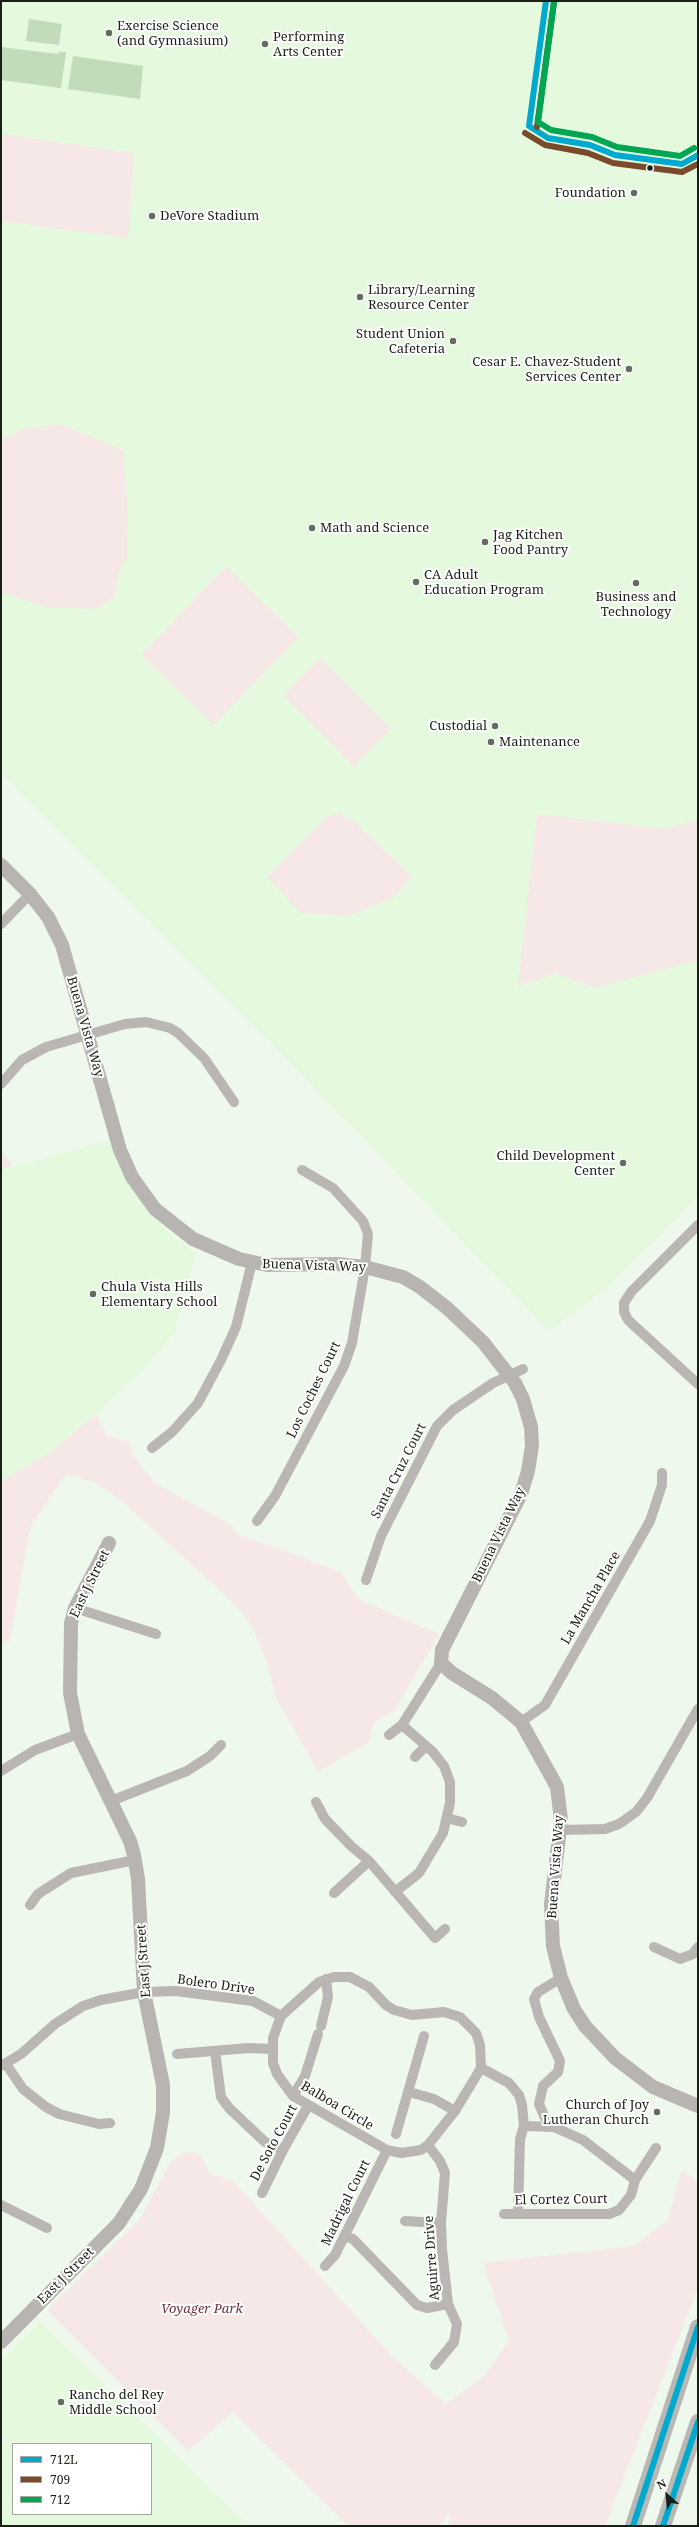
<!DOCTYPE html>
<html>
<head>
<meta charset="utf-8">
<style>
  body { margin:0 }
  #map { position:relative; width:699px; height:2527px; overflow:hidden; background:#eff8ec; font-family:"Noto Serif",serif }
  canvas { display:block }
  .frame { position:absolute; inset:0; border:2px solid #192116; pointer-events:none }
  .legend { position:absolute; left:12px; top:2443px; width:140px; height:72px; box-sizing:border-box; background:#fff; border:1px solid #a3a6a2; margin:0; padding:5px 7px; list-style:none; font-size:12px; color:#192116 }
  .legend li { display:flex; align-items:center; gap:8px; height:20px }
  .legend b { width:20px; border:1px solid #a3a6a2 }
  .north { position:absolute; left:647px; top:2475px; width:40px; height:40px; -webkit-text-stroke:3px #fff; paint-order:stroke; rotate:333deg; font-size:11px; font-weight:700; line-height:16px; text-align:center; color:#192116 }
  .north::after { content:''; display:block; margin:auto; width:14px; height:18px; background:#192116; clip-path:polygon(50% 0,100% 100%,50% 72%,0 100%) }
</style>
</head>
<body>
<div id="map">
<canvas width="699" height="2527"></canvas>
<div class="frame"></div>
<ul class="legend">
<li><b style="height:5px;background:#00a9ce"></b>712L</li>
<li><b style="height:5px;background:#7a4b2a"></b>709</li>
<li><b style="height:5px;background:#00a651"></b>712</li>
</ul>
<div class="north">N</div>
</div>
<script>
const g = document.querySelector('canvas').getContext('2d');
g.lineJoin = 'round';
function fill(path, color) { g.fillStyle = color; g.fill(path, 'evenodd'); }
const poly = rows => new Path2D(rows.map(r => 'M' + r).join(''));
function stroke(path, color, width, dash) { g.strokeStyle = color; g.lineWidth = width; g.lineCap = dash ? 'butt' : 'round'; g.setLineDash(dash || []); g.stroke(path); }
function label(font, color, halo, rows, align = 'center') {
  g.font = font + ' "Noto Serif",serif'; g.lineWidth = 4; g.setLineDash([]); g.textBaseline = 'middle'; g.strokeStyle = halo; g.fillStyle = color; for (const [text, x, y, turn = 0] of rows) {
    g.save(); g.translate(x, y); g.rotate((+turn || 0) * Math.PI / 180); g.textAlign = isNaN(turn) ? turn : align; if (halo) g.strokeText(text, 0, 0); g.fillText(text, 0, 0); g.restore();
  }
}
const built = poly([
  [1,1,698,1,698,1196,608,1287,549,1331,299,1072,1,773],
  [109,1140,124,1177,167,1231,197,1254,174,1334,142,1371,97,1413,48,1454,1,1481,1,1170],
  [40,2321,248,2526,1,2526,1,2360],
  [13,2444,151,2444,151,2514,13,2514]
]);
const green = poly([
  [1,134,134,153,128,238,1,221],
  [60,424,123,450,128,517,127,558,120,568,115,596,97,609,47,607,1,592,1,439,23,429],
  [226,567,299,637,214,725,141,655],
  [320,658,391,728,354,767,283,695],
  [341,813,357,824,412,877,393,898,348,916,301,913,267,877,329,815],
  [537,814,664,829,698,820,698,960,595,988,557,973,518,986],
  [1,1151,13,1165,1,1170],
  [97,1413,100,1424,107,1435,128,1442,134,1457,155,1483,231,1525,238,1535,275,1547,342,1573,358,1599,439,1634,394,1711,373,1723,369,1742,318,1772,276,1698,266,1660,250,1622,230,1600,123,1502,96,1483,66,1474,30,1528,10,1640,1,1644,1,1481,48,1454],
  [184,2152,199,2153,210,2173,234,2182,391,2355,446,2404,485,2375,509,2341,483,2263,634,2246,668,2220,681,2171,698,2180,698,2288,605,2526,449,2526,450,2514,438,2526,348,2526,233,2412,188,2451,47,2310,140,2219,170,2162]
]);
const water = poly([
  [29,19,62,24,59,45,26,41],
  [1,47,58,54,59,52,66,52,61,88,1,80],
  [73,56,143,66,140,99,68,89]
]);
const street = poly([
  [1,924,30,894],
  [1,1084,22,1060,46,1047,125,1024,146,1022,170,1028,178,1033,204,1058,234,1102],
  [698,1225,631,1292,624,1303,624,1312,628,1320,698,1384],
  [152,1448,172,1432,198,1403,221,1360,236,1327,252,1262],
  [257,1521,275,1496,344,1366,352,1343,365,1267,368,1234,363,1221,333,1188,302,1170],
  [366,1580,381,1536,437,1426,453,1410,493,1383,523,1369],
  [75,1608,156,1634],
  [521,1722,545,1705,650,1521,662,1485,662,1473],
  [389,1735,402,1725,441,1663],
  [415,1757,426,1746],
  [1,1771,35,1750,78,1734],
  [111,1801,187,1771,210,1756,221,1745],
  [316,1802,325,1819,351,1846,369,1861,435,1938,445,1929],
  [447,1818,462,1822],
  [561,1830,605,1829,619,1824,636,1812,647,1798,698,1709],
  [395,1892,419,1873,443,1833,450,1803,450,1782,444,1766,433,1752,402,1725],
  [334,1893,369,1861],
  [30,1905,38,1894,71,1873,135,1860],
  [654,1947,680,1959,693,1954,698,1947],
  [334,1977,350,1977,369,1987,386,2005,394,2010,412,2015,444,2012,460,2017,476,2033,480,2045,481,2068,455,2111,428,2145,421,2150,401,2153,387,2150,293,2096,277,2074,273,2063,273,2038,281,2016,319,1982,334,1977],
  [321,2026,328,1997,326,1979],
  [215,2051,221,2097,229,2108,265,2142,283,2150],
  [177,2054,249,2048,273,2049],
  [6,2064,23,2089,46,2107,59,2114,99,2124,110,2123],
  [1,2066,21,2054,55,2024,83,2006,101,2000,144,1992,176,1991,253,2001,281,2016],
  [481,2068,509,2083,519,2095,522,2105,524,2126,520,2139,518,2214],
  [409,2092,434,2099,455,2111],
  [293,2096,305,2076,318,2034],
  [524,2126,554,2127,583,2140,635,2180],
  [549,2127,539,2104,543,2086,558,2072,560,2061,539,2017,534,1999,538,1992,561,1978],
  [396,2134,424,2036],
  [428,2145,440,2161,445,2173,441,2223,442,2249,448,2304,457,2324,454,2342,435,2365],
  [262,2193,283,2150,308,2106],
  [1,2205,47,2228],
  [504,2214,609,2214,619,2210,631,2195,635,2180,656,2148],
  [405,2221,441,2223],
  [344,2236,353,2239,417,2305,427,2308,448,2304],
  [325,2266,335,2255,387,2150]
]);
const secondary = poly([
  [1,865,30,894,48,917,62,945,120,1150,132,1177,155,1209,193,1239,239,1259,267,1265,337,1264,365,1267,403,1277,420,1287,447,1308,483,1342,515,1383,523,1399,531,1427,532,1446,528,1471,521,1494,442,1650,441,1663,452,1673,492,1698,521,1722,557,1787,561,1820,551,1904,553,1946,561,1978,574,2009,585,2026,615,2058,653,2087,698,2106],
  [1,2342,119,2223,141,2189,157,2148,163,2112,163,2085,144,1992,138,1879,134,1855,130,1841,78,1734,70,1693,71,1623,75,1608,109,1543]
]);
const primary = poly([
  [633,2526,698,2327],
  [663,2526,698,2422]
]);
const bus1 = poly([
  [546,1,529,126,548,138,590,145,615,155,682,164,698,155],
  [633,2526,698,2327],
  [663,2526,698,2422]
]);
const bus2 = poly([
  [537,127,554,2],
  [525,133,545,145,588,153,613,163,682,172,698,164]
]);
const bus3 = poly([
  [554,2,538,122,551,130,592,137,617,147,680,156,694,148]
]);
const markers = [
  [109,33,4,"#646c61"],
  [265,44,4,"#646c61"],
  [650,168,3.5,"#192116"],
  [634,193,4,"#646c61"],
  [152,216,4,"#646c61"],
  [360,297,4,"#646c61"],
  [453,341,4,"#646c61"],
  [629,369,4,"#646c61"],
  [312,528,4,"#646c61"],
  [485,542,4,"#646c61"],
  [416,582,4,"#646c61"],
  [636,583,4,"#646c61"],
  [495,726,4,"#646c61"],
  [491,742,4,"#646c61"],
  [623,1163,4,"#646c61"],
  [93,1294,4,"#646c61"],
  [657,2112,4,"#646c61"],
  [61,2402,4,"#646c61"]
];
const poiNames = [
  ["Exercise Science",117,26],
  ["(and Gymnasium)",117,41],
  ["Performing",273,37],
  ["Arts Center",273,52],
  ["Foundation",626,193,"right"],
  ["DeVore Stadium",160,216],
  ["Library/Learning",368,290],
  ["Resource Center",368,305],
  ["Student Union",445,334,"right"],
  ["Cafeteria",445,349,"right"],
  ["Cesar E. Chavez-Student",621,362,"right"],
  ["Services Center",621,377,"right"],
  ["Math and Science",320,528],
  ["Jag Kitchen",493,535],
  ["Food Pantry",493,550],
  ["CA Adult",424,575],
  ["Education Program",424,590],
  ["Business and",636,597,"center"],
  ["Technology",636,612,"center"],
  ["Custodial",487,726,"right"],
  ["Maintenance",499,742],
  ["Child Development",615,1156,"right"],
  ["Center",615,1171,"right"],
  ["Chula Vista Hills",101,1287],
  ["Elementary School",101,1302],
  ["Church of Joy",649,2105,"right"],
  ["Lutheran Church",649,2120,"right"],
  ["Rancho del Rey",69,2395],
  ["Middle School",69,2410]
];
const streetNames = [
  ["Buena Vista Way",85,1027,74],
  ["Buena Vista Way",314,1266,2],
  ["Los Coches Court",314,1390,-64],
  ["Santa Cruz Court",399,1471,-63],
  ["Buena Vista Way",499,1535,-64],
  ["East J Street",90,1584,-64],
  ["La Mancha Place",591,1598,-60],
  ["Buena Vista Way",556,1867,-86],
  ["East J Street",144,1961,-94],
  ["Bolero Drive",216,1985,8],
  ["Balboa Circle",337,2106,31],
  ["De Soto Court",274,2143,-62],
  ["El Cortez Court",561,2200,-1],
  ["Madrigal Court",346,2203,-64],
  ["Aguirre Drive",432,2258,-94],
  ["East J Street",66,2276,-45]
];
const parkNames = [
  ["Voyager Park",202,2309]
];
fill(built, '#e5f9df');
fill(green, '#f6e8e6');
fill(water, '#c2dbba');
stroke(street, '#b9b6b4', 10);
stroke(secondary, '#b8b4b1', 14);
stroke(primary, '#b9b8b5', 16);
stroke(bus1, '#00a9ce', 6);
stroke(bus2, '#7a4b2a', 6);
stroke(bus3, '#00a651', 6);
for (const [x, y, r, color] of markers) { const dot = new Path2D(); dot.arc(x, y, r, 0, 2 * Math.PI); g.fillStyle = color; g.fill(dot); stroke(dot, '#fff', 1.5); }
label('13px', '#192116', '#fff', poiNames, 'left');
label('13px', '#192116', '#fff', streetNames);
label('italic 13px', '#722f43', '#fff', parkNames);
</script>
</body>
</html>
